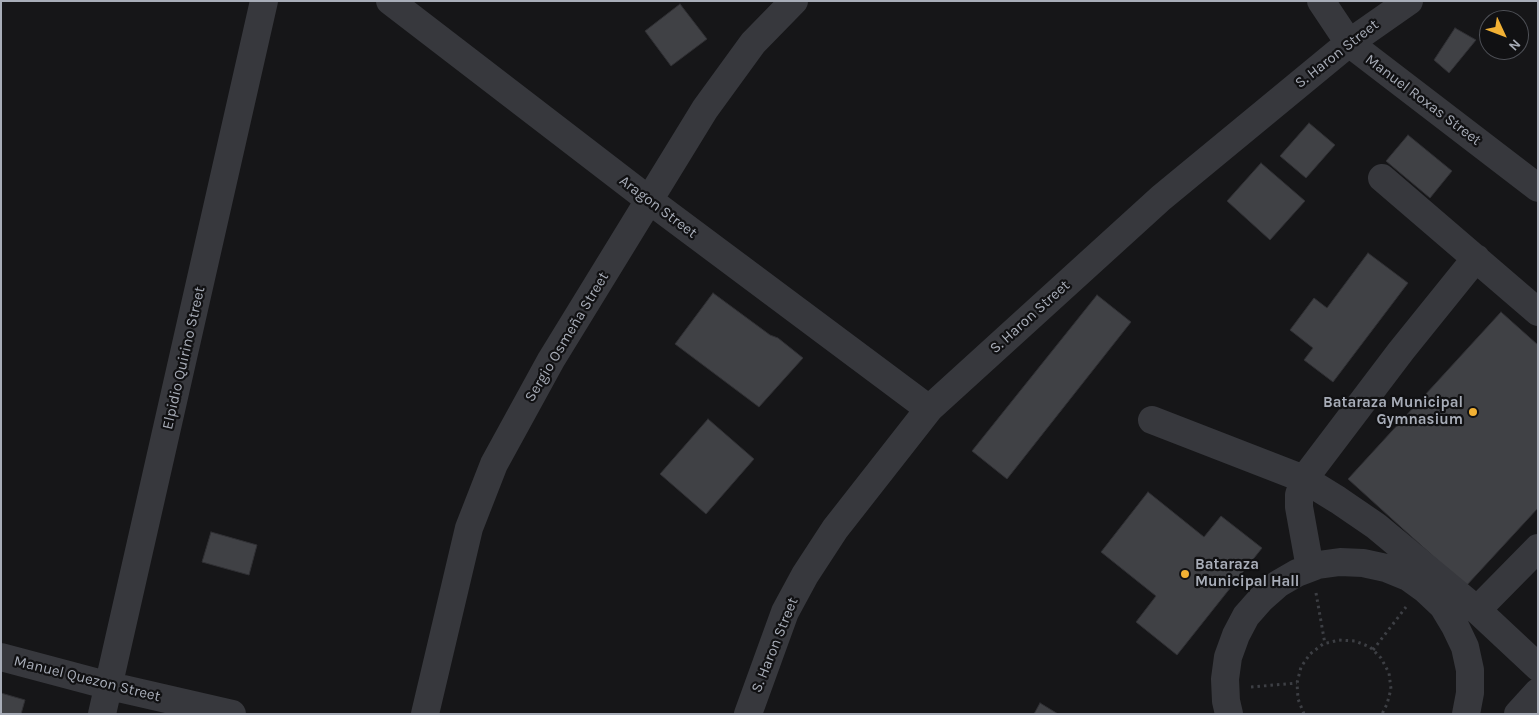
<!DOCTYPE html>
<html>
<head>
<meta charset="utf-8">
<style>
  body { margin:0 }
  #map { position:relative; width:1539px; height:715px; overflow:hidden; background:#161618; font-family:Karla,sans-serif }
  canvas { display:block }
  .frame { position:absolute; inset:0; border:2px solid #a8adb8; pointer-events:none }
  .north { position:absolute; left:1479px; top:10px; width:50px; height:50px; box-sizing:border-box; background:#111113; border:1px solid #4d4f55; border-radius:50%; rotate:133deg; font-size:14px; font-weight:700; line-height:20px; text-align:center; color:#a8adb8 }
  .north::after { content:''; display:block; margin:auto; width:18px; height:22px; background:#f2b134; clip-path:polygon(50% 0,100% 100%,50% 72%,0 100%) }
</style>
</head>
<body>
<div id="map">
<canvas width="1539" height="715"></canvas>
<div class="frame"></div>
<div class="north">N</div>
</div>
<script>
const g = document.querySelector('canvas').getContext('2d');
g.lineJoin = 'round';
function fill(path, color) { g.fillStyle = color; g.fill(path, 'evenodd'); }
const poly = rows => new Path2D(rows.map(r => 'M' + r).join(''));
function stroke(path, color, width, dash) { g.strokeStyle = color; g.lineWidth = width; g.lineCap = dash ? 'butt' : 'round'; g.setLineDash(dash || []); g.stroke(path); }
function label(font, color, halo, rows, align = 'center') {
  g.font = font + ' Karla,sans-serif'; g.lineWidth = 4.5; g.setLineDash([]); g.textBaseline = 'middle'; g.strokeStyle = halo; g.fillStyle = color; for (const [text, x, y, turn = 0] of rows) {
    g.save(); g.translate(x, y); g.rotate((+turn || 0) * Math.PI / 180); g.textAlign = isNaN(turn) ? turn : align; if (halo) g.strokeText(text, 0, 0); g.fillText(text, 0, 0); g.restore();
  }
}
const building = poly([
  [680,4,707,39,671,66,645,31,680,4],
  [1455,28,1476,40,1449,73,1434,60,1455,28],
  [1309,123,1335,145,1306,178,1280,156,1309,123],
  [1408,135,1452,171,1430,198,1386,161,1408,135],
  [1261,163,1305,201,1270,240,1227,201,1261,163],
  [1368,253,1408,283,1333,382,1304,360,1313,348,1290,330,1314,298,1327,308,1368,253],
  [713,293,770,335,778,338,803,358,759,407,675,344,713,293],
  [1097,295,1131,322,1007,479,972,451,1097,295],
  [1501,312,1538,345,1538,508,1466,586,1348,479,1501,312],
  [708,419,754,459,706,514,660,474,708,419],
  [1148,492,1204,537,1221,516,1262,548,1177,655,1136,622,1156,596,1101,552,1148,492],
  [211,532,257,545,249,575,202,562,211,532],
  [1,693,25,700,21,714,1,714,1,693],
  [1040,703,1058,714,1034,714,1040,703]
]);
const path = poly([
  [1316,593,1325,644],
  [1373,650,1406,607],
  [1251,687,1297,683],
  [1304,714,1298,699,1297,683,1301,667,1310,654,1323,644,1339,640,1355,641,1370,647,1381,658,1389,673,1391,689,1387,704,1382,714]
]);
const minor = poly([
  [390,1,649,200,929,409],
  [1321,1,1349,43,1538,188],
  [1382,178,1538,312],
  [1152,420,1304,479,1338,500,1376,526,1477,610,1538,667],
  [1310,568,1299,507,1299,495,1304,479,1401,351,1476,258],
  [1477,610,1538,548],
  [1,657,110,686,232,714],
  [102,714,264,1],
  [425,714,469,528,494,464,551,360,705,109,753,43,794,1],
  [748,714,785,612,805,575,835,529,929,409,1161,198,1349,43,1409,1],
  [1229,714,1226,701,1225,679,1228,657,1236,635,1246,616,1261,599,1278,584,1297,573,1318,565,1340,562,1363,563,1386,568,1408,577,1426,590,1443,606,1455,626,1465,647,1470,670,1470,693,1466,714],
  [1518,714,1538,692]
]);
const markers = [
  [1473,412,5,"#f2b134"],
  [1185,574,5,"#f2b134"]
];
const streetNames = [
  ["S. Haron Street",1337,54,-38],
  ["Manuel Roxas Street",1423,100,37],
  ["Aragon Street",658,207,37],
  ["S. Haron Street",1030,317,-42],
  ["Sergio Osmeña Street",567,337,-59],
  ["Elpidio Quirino Street",184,358,-77],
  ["S. Haron Street",775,645,-68],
  ["Manuel Quezon Street",87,679,14]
];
const poiNames = [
  ["Bataraza Municipal",1463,403],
  ["Gymnasium",1463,420],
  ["Bataraza",1195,565,"left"],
  ["Municipal Hall",1195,582,"left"]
];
fill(building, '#404145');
stroke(building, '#303034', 1);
stroke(path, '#3d3f44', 3, [2.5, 4]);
stroke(minor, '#37383d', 28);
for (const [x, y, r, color] of markers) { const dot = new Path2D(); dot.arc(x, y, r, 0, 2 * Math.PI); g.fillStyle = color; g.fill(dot); stroke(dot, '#111113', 2); }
label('15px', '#a8adb8', '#111113', streetNames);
label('bold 15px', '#a8adb8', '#111113', poiNames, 'right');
</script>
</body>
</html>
